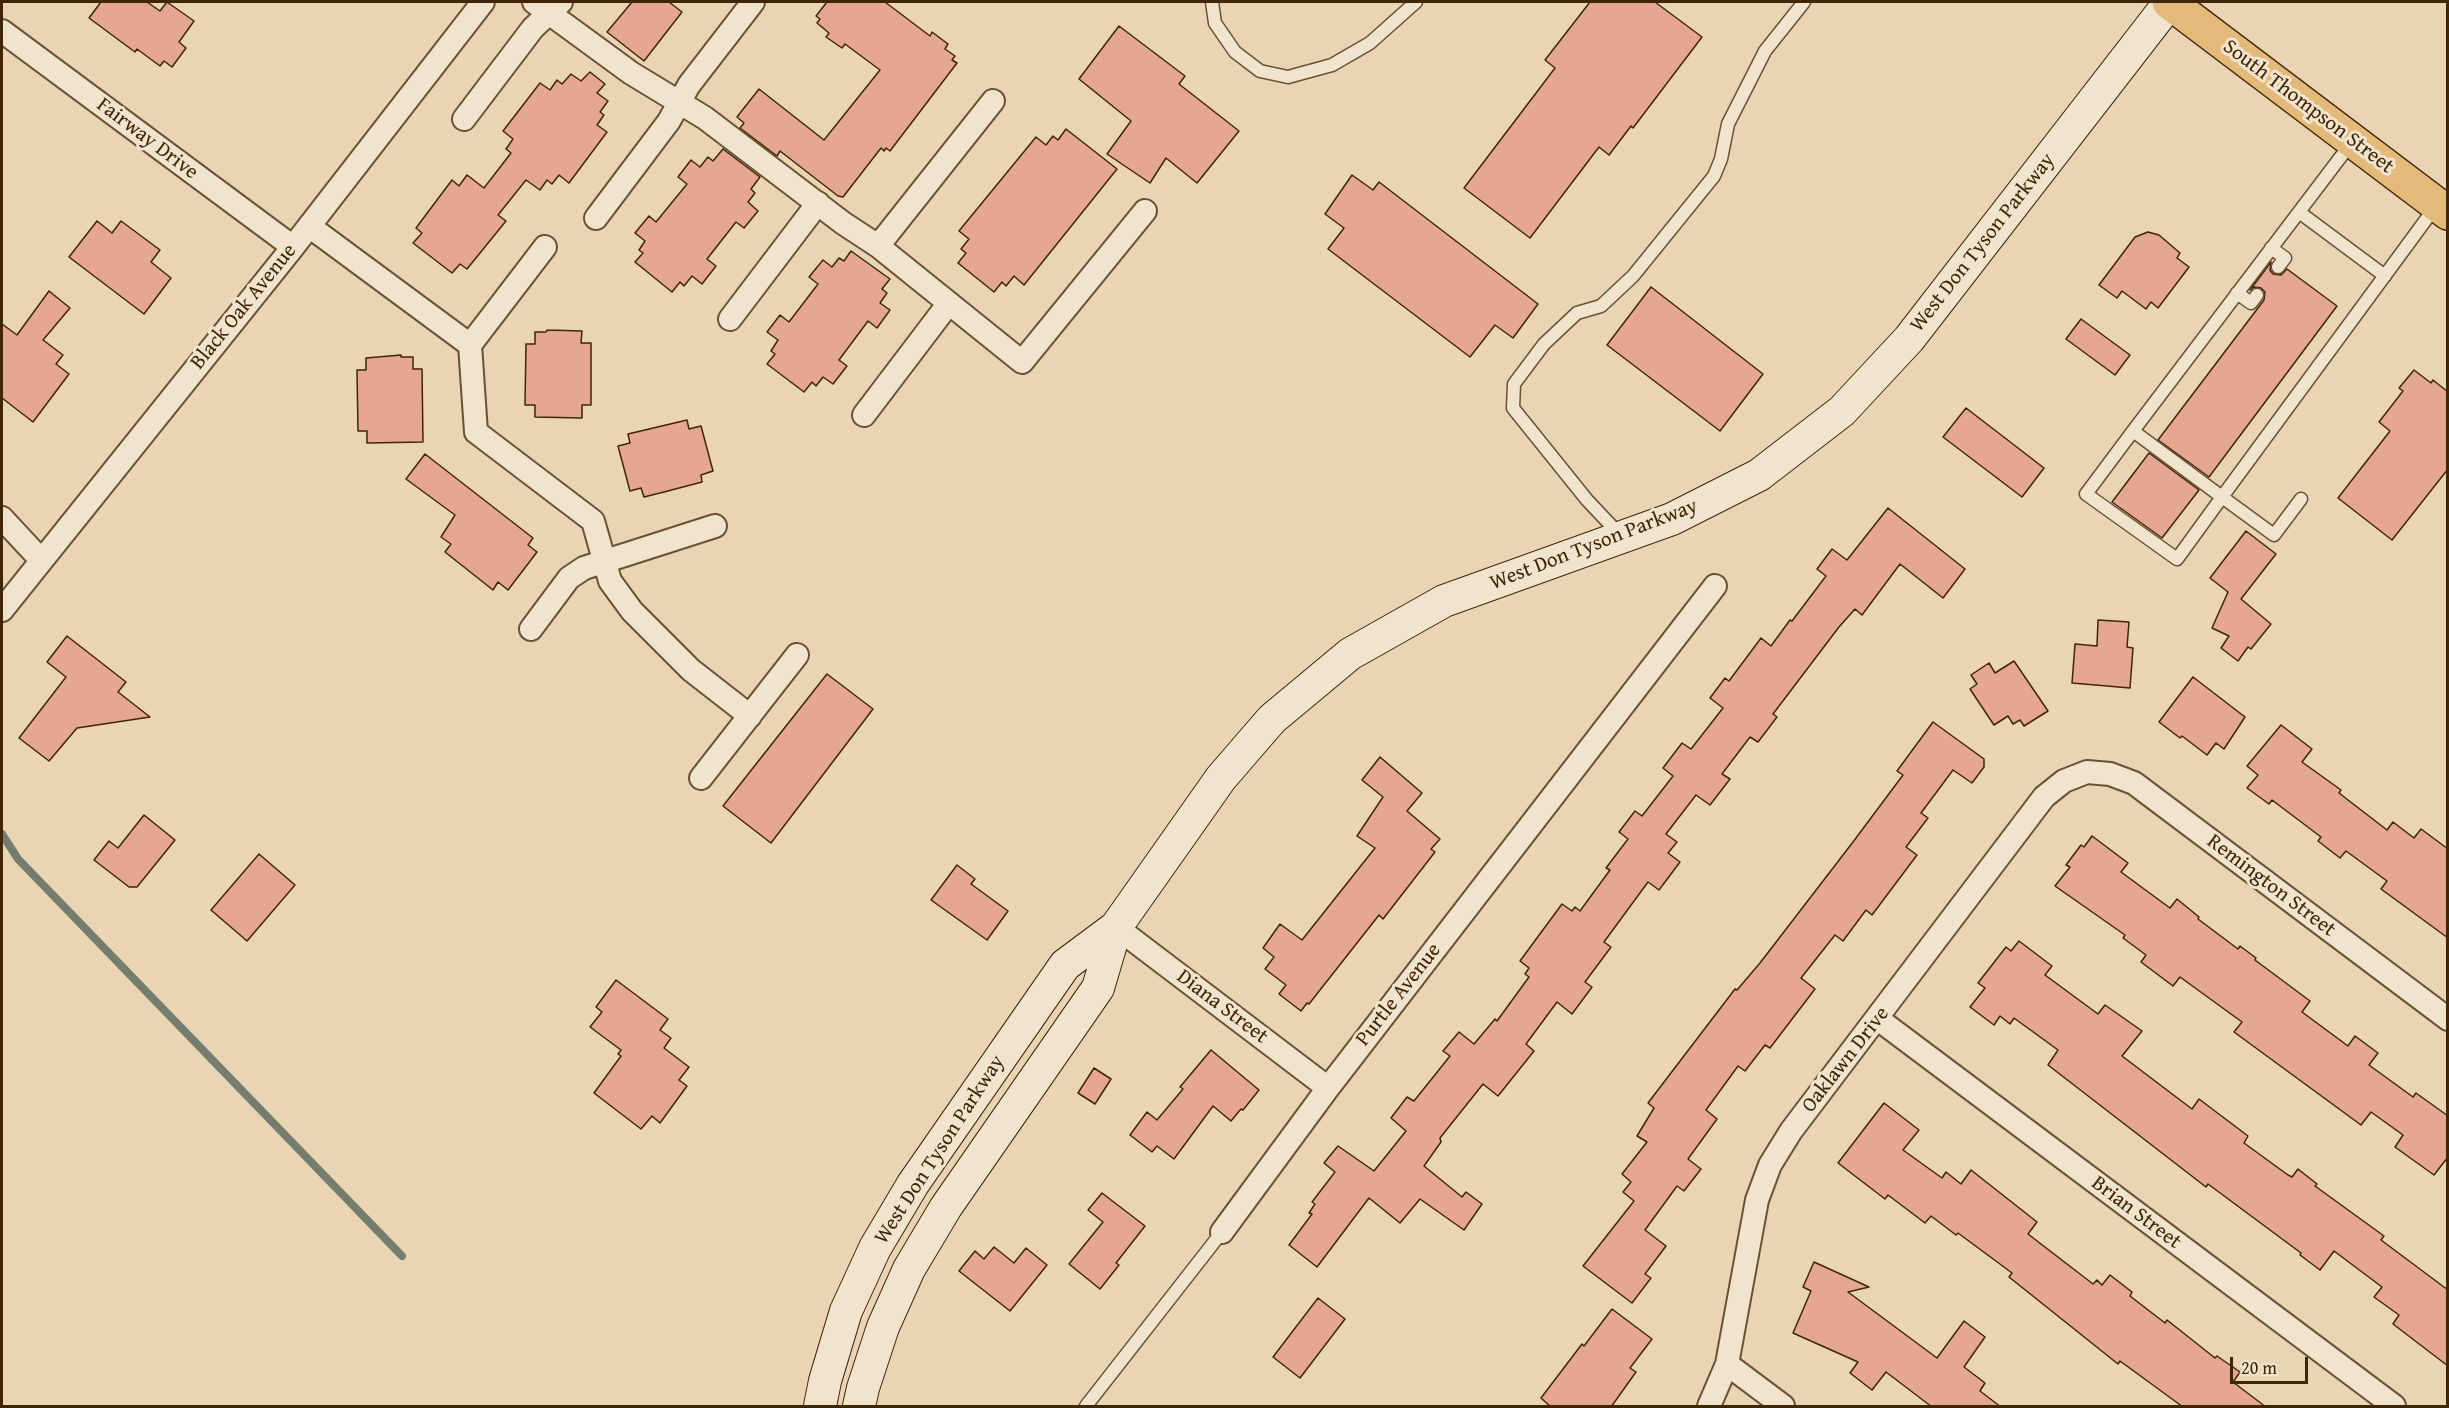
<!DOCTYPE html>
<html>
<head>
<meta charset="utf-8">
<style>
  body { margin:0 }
  #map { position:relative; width:2449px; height:1408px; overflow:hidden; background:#e9d5b4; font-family:"Gentium Book Plus",serif }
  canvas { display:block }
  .frame { position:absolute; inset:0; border:3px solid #402506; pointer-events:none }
  .scale { position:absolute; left:2230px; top:1357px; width:78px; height:27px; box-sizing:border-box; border:3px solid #402506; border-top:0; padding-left:8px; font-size:18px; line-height:21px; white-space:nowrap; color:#402506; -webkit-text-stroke:4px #f1e4ce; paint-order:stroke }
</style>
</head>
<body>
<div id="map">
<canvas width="2449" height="1408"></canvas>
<div class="frame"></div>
<div class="scale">20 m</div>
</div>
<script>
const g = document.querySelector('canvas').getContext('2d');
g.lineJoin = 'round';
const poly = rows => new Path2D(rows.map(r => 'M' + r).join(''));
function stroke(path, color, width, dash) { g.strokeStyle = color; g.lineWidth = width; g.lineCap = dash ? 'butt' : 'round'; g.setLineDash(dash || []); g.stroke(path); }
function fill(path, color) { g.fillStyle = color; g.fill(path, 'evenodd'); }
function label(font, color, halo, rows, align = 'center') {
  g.font = font + ' "Gentium Book Plus",serif'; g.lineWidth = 6; g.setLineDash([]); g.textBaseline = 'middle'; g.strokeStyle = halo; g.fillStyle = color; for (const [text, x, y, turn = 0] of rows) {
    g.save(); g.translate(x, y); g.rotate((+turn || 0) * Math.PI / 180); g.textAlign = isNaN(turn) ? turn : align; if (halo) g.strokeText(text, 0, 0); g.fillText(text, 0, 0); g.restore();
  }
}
const stream = poly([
  [2,834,18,859,402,1256]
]);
const building = poly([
  [101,2,147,2,160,11,167,2,194,21,179,42,186,48,172,67,164,61,160,66,137,49,135,52,89,18,101,2],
  [632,2,669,2,682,12,644,61,607,32,632,2],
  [827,2,885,2,930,36,932,32,948,44,945,49,955,56,952,60,957,63,890,151,886,148,884,151,881,148,843,197,838,196,780,151,777,156,740,128,744,123,737,117,759,89,824,140,880,70,845,44,842,48,826,37,829,33,817,23,820,19,816,16,827,2],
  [1590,2,1655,2,1702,37,1633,128,1631,126,1609,155,1599,147,1530,238,1464,188,1555,68,1545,60,1590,2],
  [1119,26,1185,76,1179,84,1239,131,1197,183,1166,158,1150,183,1107,154,1131,121,1079,79,1119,26],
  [590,72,605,84,597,93,608,101,600,112,604,115,597,125,607,132,569,183,559,175,552,184,547,180,540,190,526,180,498,215,506,221,467,269,460,264,452,273,413,243,422,233,416,228,452,180,459,186,467,175,484,188,511,153,506,149,513,139,503,131,540,83,550,90,557,80,562,84,571,74,581,81,590,72],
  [1066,129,1117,169,1024,285,1014,276,1006,286,1002,282,994,292,958,263,966,253,961,249,969,239,959,231,1036,137,1046,145,1053,136,1058,140,1066,129],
  [723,149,760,177,751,189,755,193,748,202,758,211,744,228,736,222,707,259,716,266,702,284,692,276,684,286,680,282,672,292,635,262,643,253,639,250,645,241,635,233,649,216,656,222,687,184,678,177,691,160,700,167,708,157,713,161,723,149],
  [1352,175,1373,190,1379,182,1538,304,1513,338,1495,325,1470,357,1328,249,1344,228,1325,214,1352,175],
  [97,221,112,233,121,221,160,250,151,262,171,278,144,314,69,257,97,221],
  [2148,232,2159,235,2180,253,2177,258,2189,267,2158,308,2151,302,2146,309,2122,291,2117,298,2099,285,2135,237,2148,232],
  [851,251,890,279,882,289,887,293,880,303,890,310,877,328,868,321,839,360,847,366,833,384,823,377,816,386,812,382,804,392,767,364,775,354,771,351,778,340,767,332,780,315,789,322,818,284,809,277,823,260,832,267,839,258,844,261,851,251],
  [2271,262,2270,270,2273,274,2281,275,2287,269,2337,306,2209,477,2158,440,2264,300,2265,292,2261,288,2254,287,2250,290,2271,262],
  [1651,287,1763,374,1720,431,1607,345,1651,287],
  [49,291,70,308,43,340,63,355,56,364,69,374,33,422,2,398,2,324,17,335,49,291],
  [2081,319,2130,355,2115,375,2066,339,2081,319],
  [547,330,582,331,581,343,591,343,591,405,582,405,582,418,535,417,535,405,525,405,526,344,535,344,535,332,546,332,547,330],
  [401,355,401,357,413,357,413,369,422,369,423,442,367,443,367,431,358,431,357,370,366,370,366,358,401,355],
  [2414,370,2431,383,2433,380,2448,392,2448,469,2392,540,2338,498,2390,431,2379,422,2403,391,2399,388,2414,370],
  [1966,408,2044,468,2022,497,1943,437,1966,408],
  [687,420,689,429,701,426,713,471,701,475,702,482,664,492,644,497,641,488,630,491,618,446,630,443,628,434,687,420],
  [2149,453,2199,490,2162,538,2112,502,2149,453],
  [425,454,533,538,528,545,537,552,508,590,498,582,493,590,445,552,451,544,441,537,455,515,406,479,425,454],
  [1888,508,1965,569,1943,598,1900,564,1862,615,1855,609,1839,627,1773,714,1777,717,1758,742,1750,737,1722,774,1730,779,1710,805,1696,795,1666,834,1677,842,1668,853,1680,862,1659,890,1648,882,1604,942,1611,947,1585,982,1592,987,1572,1014,1557,1002,1526,1044,1534,1051,1498,1096,1483,1084,1440,1138,1441,1142,1424,1166,1462,1197,1466,1192,1482,1204,1464,1230,1420,1199,1400,1223,1369,1198,1317,1267,1289,1245,1312,1214,1309,1213,1315,1204,1312,1202,1335,1172,1324,1163,1338,1146,1374,1171,1406,1131,1391,1118,1407,1097,1414,1101,1450,1056,1443,1051,1459,1032,1474,1044,1495,1019,1497,1021,1529,977,1525,974,1529,968,1520,961,1562,904,1572,911,1575,907,1580,911,1610,870,1606,868,1628,839,1619,832,1635,811,1642,816,1673,776,1663,768,1682,743,1691,749,1723,708,1710,698,1725,678,1729,681,1761,638,1771,646,1790,620,1792,621,1826,576,1817,569,1832,549,1847,560,1888,508],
  [2246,531,2276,554,2241,599,2271,624,2251,649,2248,647,2238,661,2221,648,2229,636,2212,628,2228,592,2210,578,2246,531],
  [2098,620,2129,622,2127,647,2133,648,2130,688,2072,683,2075,644,2097,646,2098,620],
  [67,636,126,682,118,692,150,717,77,728,49,761,19,738,66,677,47,662,67,636],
  [2014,661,2048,711,2024,726,2020,720,2013,724,2008,716,1994,725,1970,689,1977,684,1971,675,1989,663,1995,673,2014,661],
  [827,674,873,709,771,843,723,806,827,674],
  [2193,677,2245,717,2224,749,2216,743,2207,755,2182,736,2180,738,2159,722,2193,677],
  [1933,722,1984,759,1984,767,1972,783,1953,770,1921,813,1928,818,1906,847,1917,855,1872,915,1866,910,1843,941,1835,935,1801,978,1815,989,1770,1048,1765,1045,1745,1071,1738,1066,1706,1110,1717,1119,1688,1159,1701,1169,1684,1191,1677,1186,1645,1230,1666,1246,1645,1274,1651,1278,1632,1303,1583,1266,1634,1201,1623,1192,1631,1182,1622,1174,1647,1142,1637,1136,1654,1108,1648,1103,1735,989,1737,990,1760,963,1853,842,1903,775,1897,771,1933,722],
  [2281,725,2312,749,2302,762,2341,790,2339,793,2387,830,2393,822,2414,838,2421,829,2448,849,2448,938,2381,889,2387,881,2346,851,2340,858,2318,841,2321,837,2272,800,2269,804,2247,788,2258,775,2247,766,2281,725],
  [1380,757,1422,793,1407,811,1440,839,1431,849,1435,852,1383,919,1379,915,1309,1004,1307,1003,1301,1011,1279,994,1286,985,1265,969,1274,957,1263,948,1280,924,1302,940,1375,848,1357,836,1383,797,1362,780,1380,757],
  [144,815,175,840,137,887,129,887,94,860,109,841,118,848,144,815],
  [2092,836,2128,863,2121,872,2170,908,2177,899,2199,917,2198,919,2238,949,2240,946,2256,958,2255,960,2310,1001,2302,1012,2348,1046,2355,1036,2378,1053,2369,1065,2413,1097,2416,1093,2448,1116,2448,1157,2434,1175,2395,1147,2403,1135,2371,1112,2361,1125,2234,1032,2242,1022,2180,977,2173,986,2141,962,2146,955,2123,938,2125,935,2055,886,2070,867,2066,865,2081,845,2084,847,2092,836],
  [259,854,295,885,247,941,211,910,259,854],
  [957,865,975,879,971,884,1008,911,987,940,931,900,957,865],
  [2019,941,2052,966,2045,975,2098,1014,2105,1005,2142,1031,2122,1056,2192,1109,2199,1099,2248,1136,2244,1143,2288,1175,2292,1177,2298,1169,2317,1184,2315,1186,2384,1236,2381,1240,2448,1290,2448,1366,2393,1324,2399,1315,2374,1297,2382,1287,2334,1251,2320,1270,2300,1255,2301,1253,2208,1184,2206,1187,2048,1065,2058,1050,2014,1018,2010,1024,2000,1016,1994,1025,1970,1007,1985,988,1978,983,2006,947,2011,951,2019,941],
  [616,980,668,1019,660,1030,671,1038,664,1048,689,1067,679,1080,687,1086,660,1123,652,1116,641,1129,594,1093,621,1056,618,1054,621,1050,590,1027,602,1012,596,1007,616,980],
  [1211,1050,1259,1090,1243,1110,1241,1109,1231,1121,1213,1106,1174,1159,1157,1146,1152,1152,1130,1135,1147,1112,1157,1120,1183,1089,1180,1087,1211,1050],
  [1094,1068,1111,1079,1095,1104,1078,1093,1094,1068],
  [1884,1103,1919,1130,1903,1150,1942,1178,1946,1172,1961,1184,1971,1170,2037,1222,2028,1234,2093,1284,2097,1280,2102,1285,2110,1275,2132,1292,2130,1296,2165,1323,2167,1320,2215,1358,2217,1356,2240,1372,2233,1382,2266,1407,2183,1407,2120,1361,2118,1364,2009,1277,2012,1273,1958,1233,1956,1235,1931,1216,1925,1223,1888,1195,1885,1199,1838,1163,1884,1103],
  [1102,1193,1145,1226,1116,1263,1119,1265,1100,1289,1069,1264,1103,1222,1088,1210,1102,1193],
  [994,1247,1014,1263,1026,1248,1047,1265,1010,1311,959,1271,975,1251,984,1259,994,1247],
  [1814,1262,1869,1287,1848,1292,1937,1358,1964,1321,1985,1337,1964,1367,1985,1383,1980,1391,2001,1407,1932,1407,1886,1372,1872,1390,1850,1373,1858,1362,1793,1333,1811,1291,1803,1287,1814,1262],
  [1318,1298,1345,1319,1300,1378,1273,1357,1318,1298],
  [1612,1309,1652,1339,1630,1368,1636,1372,1611,1407,1551,1407,1541,1398,1582,1344,1584,1346,1612,1309]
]);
const service = poly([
  [1212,2,1215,23,1235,52,1260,71,1288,77,1332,65,1370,43,1416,2],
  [2352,142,2133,431,2222,497,2436,206],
  [2299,212,2385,276],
  [2271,248,2285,258,2278,267],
  [2237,293,2251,303,2257,295],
  [2133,431,2086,494,2177,559,2222,497,2274,535,2301,499],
  [1621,536,1587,500,1513,408,1514,384,1544,344,1577,313,1601,306,1633,276,1714,176,1721,159,1728,124,1765,51,1804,2],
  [1086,1406,1222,1232]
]);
const minor = poly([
  [534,2,631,73,705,118,843,223,878,246,1022,362,1145,211],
  [2,31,293,247],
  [464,119,533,28,561,2],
  [596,218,669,121,689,85,753,2],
  [309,226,470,345,476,432,593,521,610,581,632,611,691,670,750,716],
  [878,246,993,101],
  [730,319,818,203],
  [470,345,545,247],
  [864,415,949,303],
  [2,518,41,560],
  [2,610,293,247,483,2],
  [531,629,569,578,584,568,715,526],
  [701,778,797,655],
  [1116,927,1328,1088],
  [1878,1019,2394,1406],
  [1222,1232,1328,1088,1715,586],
  [1727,1364,1783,1406],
  [1709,1406,1727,1364,1757,1200,1770,1165,1791,1131,2044,797,2064,781,2087,772,2110,774,2134,783,2448,1019]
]);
const secondary = poly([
  [820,1406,825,1381,846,1311,875,1248,913,1184,1065,965,1116,927,1221,778,1272,719,1350,654,1444,601,1672,519,1759,475,1842,411,1909,339,2170,2],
  [859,1406,863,1388,883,1327,909,1269,946,1207,1098,988,1116,927]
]);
const trunk = poly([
  [2169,2,2448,213]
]);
const streetNames = [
  ["South Thompson Street",2308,107,37],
  ["Fairway Drive",147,139,37],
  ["West Don Tyson Parkway",1983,243,-52],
  ["Black Oak Avenue",244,307,-51],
  ["West Don Tyson Parkway",1594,545,-21],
  ["Remington Street",2271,886,37],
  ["Purtle Avenue",1399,995,-52],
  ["Diana Street",1222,1007,37],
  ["Oaklawn Drive",1846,1060,-52],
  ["West Don Tyson Parkway",940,1150,-57],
  ["Brian Street",2136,1213,37]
];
stroke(stream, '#757d6e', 8);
fill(building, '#e5a692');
stroke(building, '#402506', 1.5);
stroke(service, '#6a5132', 15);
stroke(minor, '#6a5132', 26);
stroke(secondary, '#402506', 34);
stroke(trunk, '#402506', 36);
stroke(service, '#f1e4ce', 12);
stroke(minor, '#f1e4ce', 22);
stroke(secondary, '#f1e4ce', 32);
stroke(trunk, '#e4ba7a', 33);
label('21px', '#402506', '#f1e4ce', streetNames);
</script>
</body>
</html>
